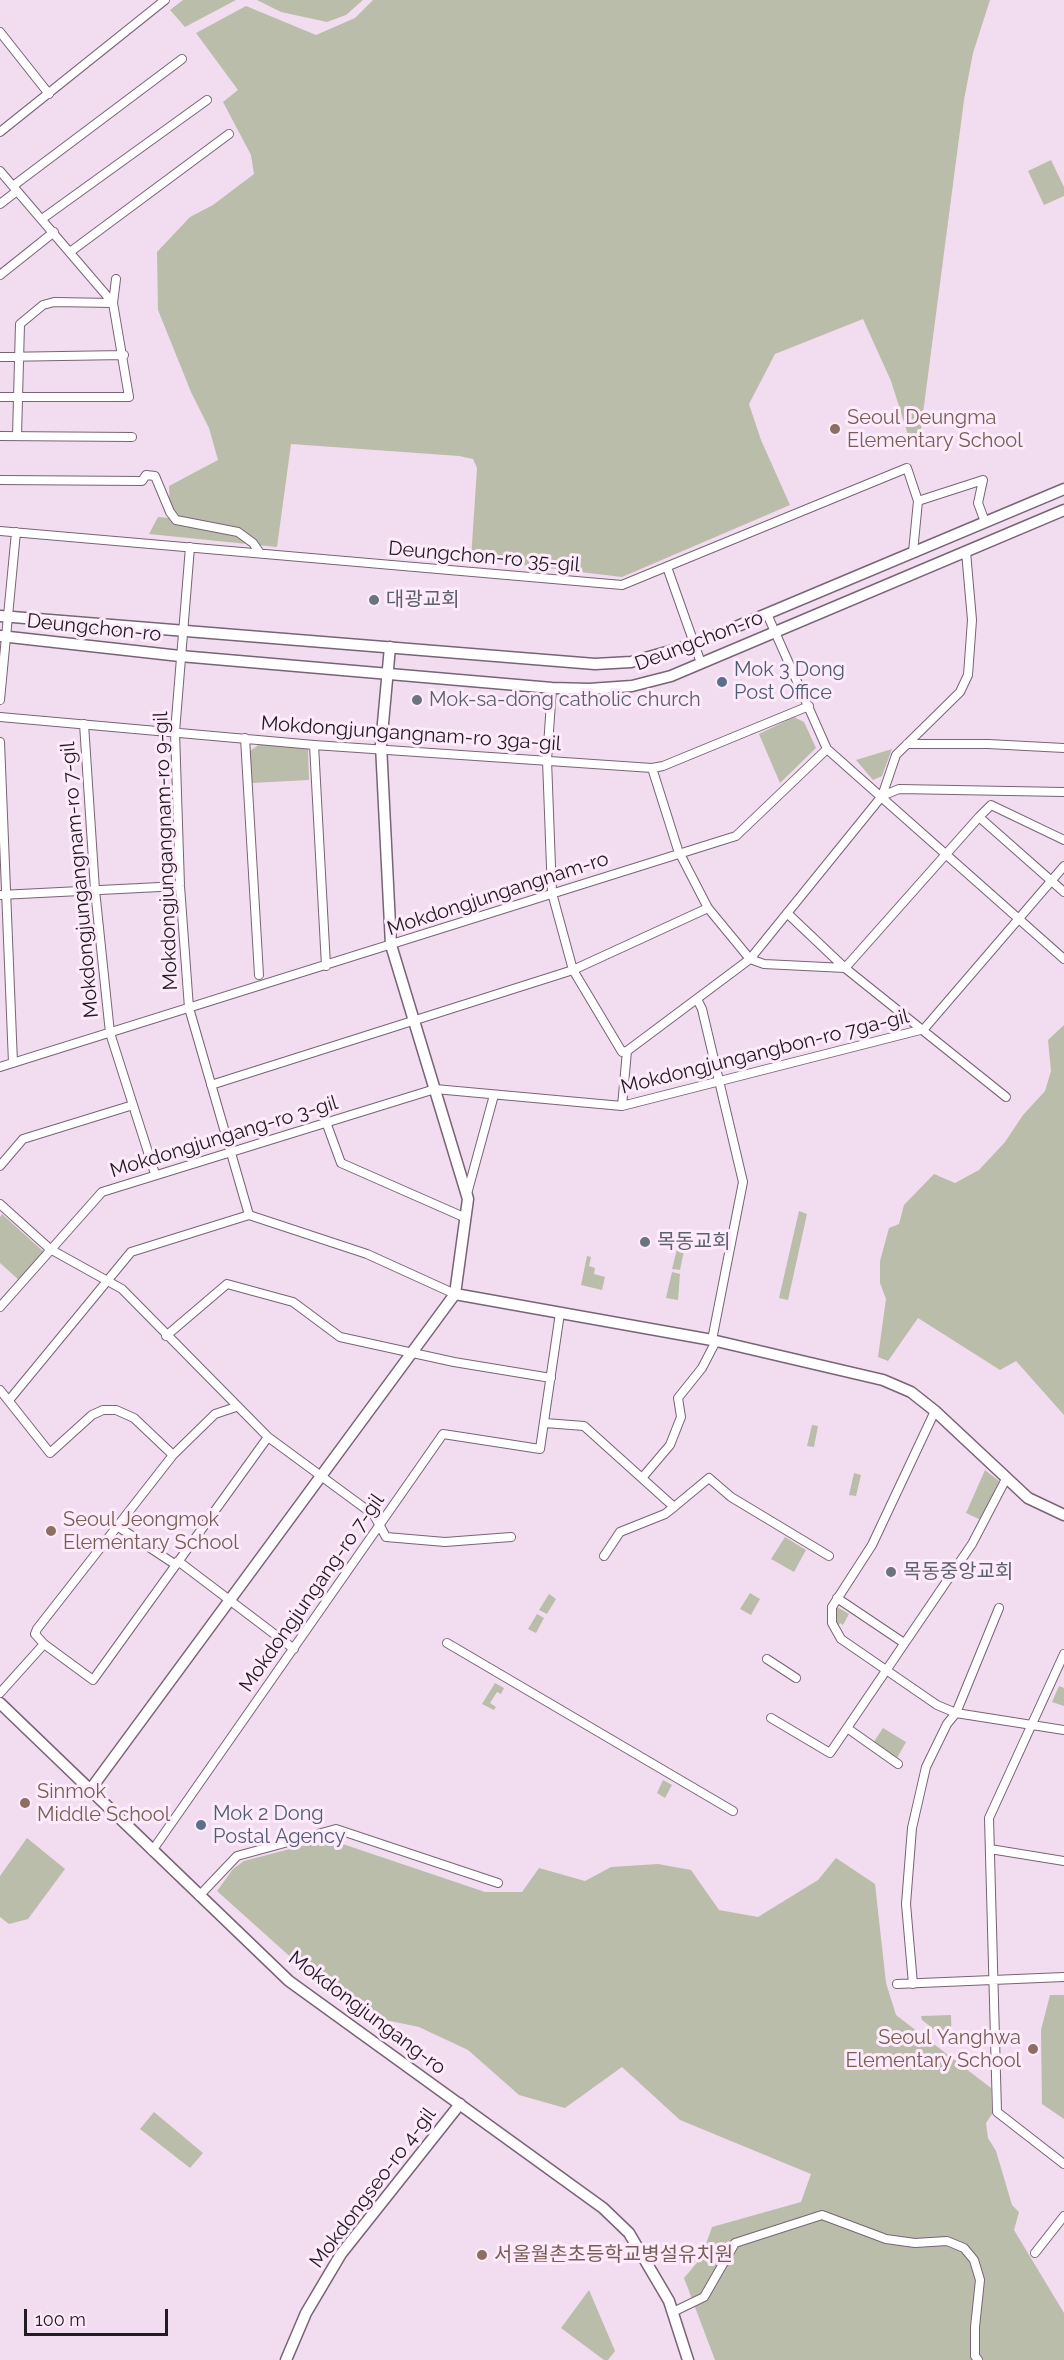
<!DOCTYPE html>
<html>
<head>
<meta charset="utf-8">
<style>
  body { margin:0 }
  #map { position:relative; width:1064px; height:2360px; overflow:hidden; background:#f2dcf0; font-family:Raleway,sans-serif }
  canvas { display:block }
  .scale { position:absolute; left:24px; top:2309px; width:144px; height:27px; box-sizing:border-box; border:3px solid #231b22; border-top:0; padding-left:8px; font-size:18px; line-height:21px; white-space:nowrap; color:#231b22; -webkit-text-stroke:4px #fdebfb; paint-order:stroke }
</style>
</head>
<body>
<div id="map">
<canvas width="1064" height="2360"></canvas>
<div class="scale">100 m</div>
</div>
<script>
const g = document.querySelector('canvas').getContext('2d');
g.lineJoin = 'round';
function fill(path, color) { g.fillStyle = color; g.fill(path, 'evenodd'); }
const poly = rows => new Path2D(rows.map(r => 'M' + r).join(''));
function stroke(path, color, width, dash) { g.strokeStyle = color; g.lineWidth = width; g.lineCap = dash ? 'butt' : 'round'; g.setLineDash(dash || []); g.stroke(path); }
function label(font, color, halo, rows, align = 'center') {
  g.font = font + ' Raleway,"Noto Sans KR",sans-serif'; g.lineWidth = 6; g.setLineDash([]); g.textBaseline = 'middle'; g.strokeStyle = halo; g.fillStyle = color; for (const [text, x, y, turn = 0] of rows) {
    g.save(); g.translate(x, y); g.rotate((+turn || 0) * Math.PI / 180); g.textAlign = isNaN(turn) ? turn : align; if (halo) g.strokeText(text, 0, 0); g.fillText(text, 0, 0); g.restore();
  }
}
const green = poly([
  [183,0,236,0,185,27,170,10],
  [257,0,363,0,346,15,327,22,281,12],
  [373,0,990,0,973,53,964,100,919,444,911,444,891,381,863,319,775,354,749,404,761,440,790,505,622,577,471,559,477,468,473,459,459,456,291,444,277,547,149,534,158,517,170,518,169,486,218,460,209,428,191,392,158,310,157,252,190,217,213,205,254,174,251,155,223,102,238,90,196,33,246,6,316,35,355,18],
  [1051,160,1064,187,1064,196,1044,205,1028,171],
  [794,717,804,722,816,748,780,783,759,734],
  [260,744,308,749,309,780,251,783,250,751],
  [892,749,882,776,873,780,856,760],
  [1064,1025,1064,1415,1016,1361,1000,1370,918,1318,888,1361,878,1357,886,1299,880,1283,880,1261,889,1228,899,1224,904,1205,934,1174,955,1183,979,1170,1005,1142,1023,1115,1045,1091,1051,1071,1048,1040],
  [799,1211,807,1214,788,1300,779,1298],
  [2,1214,45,1253,20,1281,0,1263,0,1217],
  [678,1245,685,1246,680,1270,672,1269],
  [587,1256,591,1257,589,1266,595,1268,594,1274,605,1277,602,1290,581,1285],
  [672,1272,680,1274,678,1300,666,1298],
  [812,1425,818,1426,814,1447,807,1446],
  [985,1470,999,1481,981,1520,966,1513],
  [854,1473,861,1475,856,1496,849,1495],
  [785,1537,806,1550,794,1572,771,1559],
  [750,1593,760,1599,751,1615,740,1609],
  [549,1594,556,1599,547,1614,539,1610],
  [837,1607,849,1614,843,1625,840,1623,838,1626,835,1622],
  [537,1614,544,1618,536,1633,528,1629],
  [495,1683,504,1688,501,1694,497,1692,490,1703,496,1707,494,1710,482,1704],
  [1059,1686,1064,1688,1064,1706,1052,1702],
  [883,1728,906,1742,897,1758,873,1743],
  [663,1780,672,1785,665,1798,657,1793],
  [27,1838,65,1869,28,1919,9,1924,0,1917,0,1876],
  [328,1839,485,1892,522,1892,539,1868,585,1881,611,1867,658,1864,691,1870,719,1910,758,1917,818,1880,836,1858,875,1884,886,1983,896,2015,991,2088,992,2114,986,2123,988,2138,996,2151,1012,2205,1019,2212,1014,2230,1064,2313,1064,2360,715,2360,684,2278,701,2258,712,2227,801,2202,811,2174,680,2120,622,2067,565,2108,519,2095,468,2050,419,2027,371,2017,315,1979,217,1891,233,1869,244,1861],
  [1050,1995,1064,1995,1064,2119,1042,2104,1041,2030],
  [951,2015,952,2044,922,2020,921,2016],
  [154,2112,203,2153,190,2168,140,2129],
  [589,2290,615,2351,608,2360,604,2360,561,2328]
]);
const minor = poly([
  [0,32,49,94],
  [0,132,165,0],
  [0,171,113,303,129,397,0,397],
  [13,186,182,59],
  [0,204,17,191],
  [42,219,207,100],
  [70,252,229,134],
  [0,275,54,232],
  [0,357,124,355],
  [0,436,132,437],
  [17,436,20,324,43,305,54,302,113,303,116,279],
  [0,480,142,481,146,475,155,476,170,512,176,520,238,532,253,543,260,553],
  [0,531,622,585,907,468,918,501,983,480,978,503,985,522],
  [190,547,175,732,180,886,189,1008,249,1215],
  [913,552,918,501],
  [667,567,701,663],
  [767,614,827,749,1064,959],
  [552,688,547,760,552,893,573,970,622,1052,627,1051,622,1106],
  [0,700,16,532],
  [0,717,314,745,652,768,663,766,809,706],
  [84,724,95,890,110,1033,155,1174],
  [245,738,259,975],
  [0,742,13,1063],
  [907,744,988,744,1064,748],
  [314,745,326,966],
  [652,768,678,850,708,908,750,959,764,964,845,968,979,817,1064,892],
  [882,796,899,789,1064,792],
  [979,817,991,805,1064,840],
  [0,895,180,886],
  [787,913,845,968,1006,1097],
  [697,999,702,1009,743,1182,712,1340],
  [627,1051,750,959,882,796,896,755,960,692,968,675,972,620,966,552],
  [0,1067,736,836,827,749],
  [211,1085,573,970,708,908],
  [326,1122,341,1163,466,1218],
  [0,1166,23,1139,133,1105],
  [467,1194,494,1095],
  [0,1204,50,1249,122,1289,268,1437,374,1515,386,1537,445,1542,511,1537],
  [0,1307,102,1192,435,1089,622,1106,924,1029,1064,866],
  [166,1336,227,1284,293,1302,340,1337,454,1362,551,1378],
  [0,1390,50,1453,92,1415,103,1410,116,1410,134,1418,173,1455],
  [10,1399,131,1252,249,1215,367,1254,455,1294],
  [935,1411,872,1545,832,1607,832,1623,841,1639,937,1705,956,1713,1064,1730],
  [545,1423,584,1426,674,1507,709,1478,731,1497,829,1556],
  [642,1478,670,1445,681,1417,678,1398,702,1368,716,1341],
  [117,1526,176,1565],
  [604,1556,620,1532,665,1514,674,1507],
  [178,1561,294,1649],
  [837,1598,904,1643],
  [447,1643,733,1811],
  [44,1644,93,1680,268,1437],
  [1064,1654,989,1818,997,2112,1064,2164],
  [767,1659,796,1678],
  [0,1693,44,1644,35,1634,37,1629,173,1455,215,1414,236,1407],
  [771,1718,830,1753,972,1544,1007,1477],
  [847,1728,898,1764],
  [990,1849,1064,1861],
  [152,1851,443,1434,540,1449,560,1313],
  [199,1896,237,1856,336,1829,498,1883],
  [897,1984,1064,1977],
  [913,1984,906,1904,912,1828,926,1767,947,1724,956,1713,999,1608],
  [1035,2253,1064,2216],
  [673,2312,704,2297,735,2243,822,2215,886,2239,915,2243,947,2241,964,2248,974,2260,980,2280,975,2327,975,2356,978,2360]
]);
const tertiary = poly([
  [390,647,381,745,391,945,468,1199,455,1294],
  [90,1790,455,1294,712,1340,883,1380,911,1392,935,1411,1028,1498,1064,1515],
  [286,2360,306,2313,341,2254,460,2104]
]);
const secondary = poly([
  [0,616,595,664,631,662,695,644,1064,489],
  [0,636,180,656,552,688,589,689,632,686,671,676,1064,510],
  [0,1703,289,1981,603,2208,629,2233,669,2301,688,2360]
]);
const markers = [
  [835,429,6,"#8d6e63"],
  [374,600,6,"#6b7280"],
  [722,682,6,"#5c6f8a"],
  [417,700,6,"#6b7280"],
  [645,1242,6,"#6b7280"],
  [51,1531,6,"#8d6e63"],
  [891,1572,6,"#6b7280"],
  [25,1803,6,"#8d6e63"],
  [201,1825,6,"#5c6f8a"],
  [1033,2049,6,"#8d6e63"],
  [482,2255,6,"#8d6e63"]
];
const educationNames = [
  ["Seoul Deungma",847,418],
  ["Elementary School",847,441],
  ["Seoul Jeongmok",63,1520],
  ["Elementary School",63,1543],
  ["Sinmok",37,1792],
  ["Middle School",37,1815],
  ["Seoul Yanghwa",1021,2038,"right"],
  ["Elementary School",1021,2061,"right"],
  ["서울월촌초등학교병설유치원",494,2255]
];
const streetNames = [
  ["Deungchon-ro 35-gil",484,557,5],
  ["Deungchon-ro",94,628,6],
  ["Deungchon-ro",699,641,-21],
  ["Mokdongjungangnam-ro 3ga-gil",411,734,4],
  ["Mokdongjungangnam-ro 9-gil",166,851,-92],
  ["Mokdongjungangnam-ro 7-gil",80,880,-95],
  ["Mokdongjungangnam-ro",498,894,-18],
  ["Mokdongjungangbon-ro 7ga-gil",765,1052,-14],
  ["Mokdongjungang-ro 3-gil",224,1137,-17],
  ["Mokdongjungang-ro 7-gil",312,1593,-55],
  ["Mokdongjungang-ro",367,2013,37],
  ["Mokdongseo-ro 4-gil",373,2188,-53]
];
const worshipNames = [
  ["대광교회",386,600],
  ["Mok-sa-dong catholic church",429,700],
  ["목동교회",657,1242],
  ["목동중앙교회",903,1572]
];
const serviceNames = [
  ["Mok 3 Dong",734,670],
  ["Post Office",734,693],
  ["Mok 2 Dong",213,1814],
  ["Postal Agency",213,1837]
];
fill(green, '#bbbdab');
stroke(minor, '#786475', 10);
stroke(tertiary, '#786475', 13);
stroke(secondary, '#786475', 13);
stroke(minor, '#fff', 8);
stroke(tertiary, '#fff', 10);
stroke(secondary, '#fff', 10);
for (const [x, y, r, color] of markers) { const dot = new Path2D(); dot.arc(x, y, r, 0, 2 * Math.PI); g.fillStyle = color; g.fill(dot); stroke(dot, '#fdebfb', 2); }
label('20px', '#785e54', '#fdebfb', educationNames, 'left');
label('20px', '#231b22', '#fdebfb', streetNames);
label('20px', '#5b616d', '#fdebfb', worshipNames, 'left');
label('20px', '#4e5e75', '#fdebfb', serviceNames, 'left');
</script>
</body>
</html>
